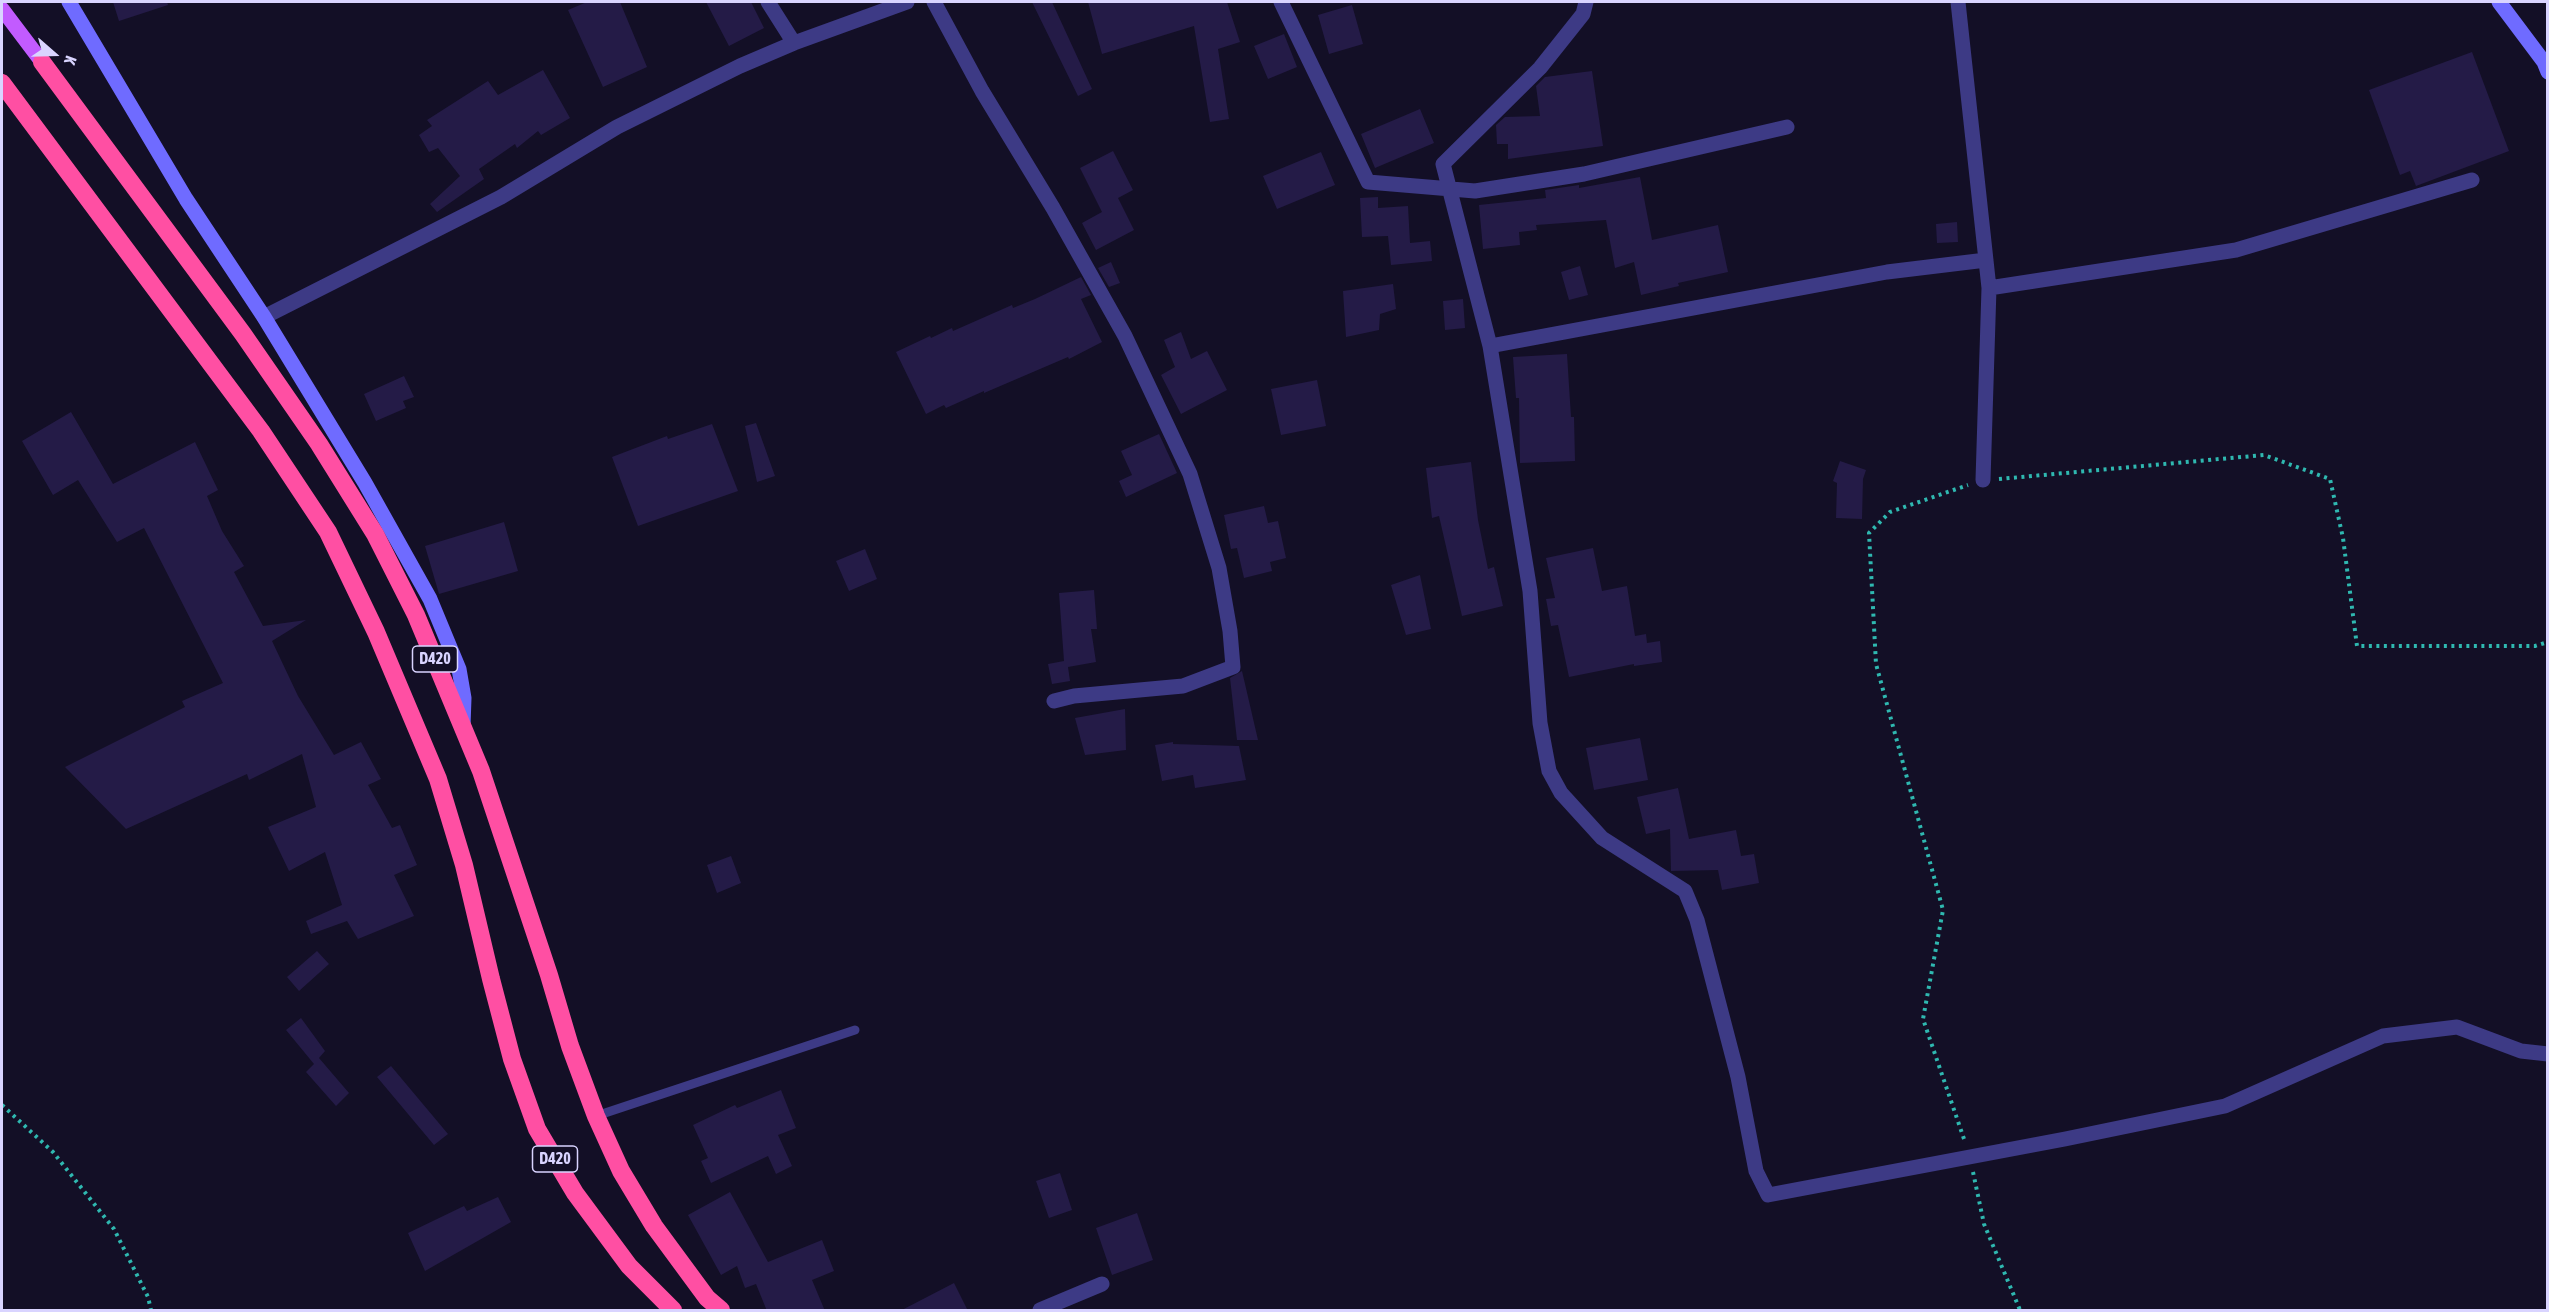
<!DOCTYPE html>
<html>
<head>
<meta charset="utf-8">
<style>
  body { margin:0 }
  #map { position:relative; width:2549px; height:1312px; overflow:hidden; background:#130f26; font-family:"Asap Condensed",sans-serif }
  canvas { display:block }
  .frame { position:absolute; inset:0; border:3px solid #d9d4ff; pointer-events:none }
  .north { position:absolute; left:24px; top:24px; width:60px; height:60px; -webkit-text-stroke:4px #130f26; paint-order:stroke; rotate:110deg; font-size:16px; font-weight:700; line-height:24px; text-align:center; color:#d9d4ff }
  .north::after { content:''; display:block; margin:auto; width:21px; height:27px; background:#d9d4ff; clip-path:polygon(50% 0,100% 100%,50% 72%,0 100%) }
</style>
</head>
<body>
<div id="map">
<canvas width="2549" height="1312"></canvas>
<div class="frame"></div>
<div class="north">K</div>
</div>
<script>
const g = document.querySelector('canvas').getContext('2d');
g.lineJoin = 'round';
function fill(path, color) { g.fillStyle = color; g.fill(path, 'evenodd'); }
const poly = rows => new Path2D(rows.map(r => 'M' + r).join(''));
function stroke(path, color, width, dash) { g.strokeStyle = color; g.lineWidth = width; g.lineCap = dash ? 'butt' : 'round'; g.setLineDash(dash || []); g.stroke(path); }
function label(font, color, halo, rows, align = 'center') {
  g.font = font + ' "Asap Condensed",sans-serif'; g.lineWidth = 4.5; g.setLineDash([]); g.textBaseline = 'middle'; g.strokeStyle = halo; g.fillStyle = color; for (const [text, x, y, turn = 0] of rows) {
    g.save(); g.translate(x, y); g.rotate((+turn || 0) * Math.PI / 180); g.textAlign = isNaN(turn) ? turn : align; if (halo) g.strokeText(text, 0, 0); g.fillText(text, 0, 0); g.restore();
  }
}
const building = poly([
  [113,2,167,2,168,5,119,21],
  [587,2,620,2,647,67,603,87,568,10],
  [706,2,751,2,764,28,729,46],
  [1032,2,1052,2,1092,89,1078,96],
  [1088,2,1227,2,1240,42,1218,49,1229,119,1210,122,1194,26,1102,54],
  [1352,5,1363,44,1329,54,1318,15],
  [1284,34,1297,67,1268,79,1254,46],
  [2472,52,2509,151,2416,186,2410,171,2400,175,2369,90],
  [543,70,570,118,541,135,538,131,517,148,515,144,479,169,484,179,437,212,430,204,460,176,438,148,429,152,419,135,432,126,427,120,488,81,498,95],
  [1592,71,1603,146,1508,159,1508,144,1497,144,1496,125,1505,117,1540,116,1536,86,1545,77],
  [1420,109,1434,143,1375,168,1361,134],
  [1113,151,1133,190,1118,198,1134,230,1096,250,1082,223,1102,212,1080,168],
  [1321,152,1335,185,1277,209,1263,176],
  [1640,177,1652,240,1718,225,1728,272,1678,283,1679,286,1641,295,1634,262,1615,268,1606,220,1536,225,1537,230,1519,232,1520,245,1483,249,1479,205,1546,198,1545,190,1579,185,1579,188],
  [1378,197,1378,208,1408,206,1410,243,1430,241,1432,261,1391,265,1388,236,1362,237,1360,198],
  [1957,222,1958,242,1937,243,1936,224],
  [1111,262,1120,283,1109,287,1098,268],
  [1580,266,1588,295,1569,300,1561,272],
  [1081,277,1091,295,1081,299,1102,342,1069,359,1068,357,984,393,984,391,946,408,944,405,926,414,896,352,930,336,931,338,952,328,953,331,1012,305,1013,308,1035,299],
  [1393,284,1396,309,1380,314,1379,330,1346,337,1343,291],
  [1463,299,1465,328,1445,330,1443,301],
  [1181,332,1191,359,1207,351,1227,390,1181,414,1161,375,1175,367,1164,340],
  [1567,354,1571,417,1574,417,1575,461,1520,463,1519,398,1516,398,1513,357],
  [404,376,414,397,403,401,406,408,376,421,364,394],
  [1317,380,1326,426,1281,435,1271,389],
  [71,412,113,484,195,442,218,490,207,496,222,531,244,566,234,572,263,626,306,620,272,641,298,696,334,755,361,742,381,779,368,785,392,828,400,825,417,865,394,875,414,916,358,939,347,921,311,934,306,921,342,905,325,852,289,871,268,827,316,807,302,754,249,780,247,774,126,829,65,767,185,707,182,701,223,683,144,528,117,542,78,480,53,495,22,441],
  [756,423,775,476,757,482,745,426],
  [712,424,738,491,638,526,612,457,667,436,668,439],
  [1159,434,1177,473,1126,497,1119,481,1132,475,1121,451],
  [1840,461,1866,470,1863,479,1862,519,1836,518,1837,483,1833,481],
  [1471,462,1478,520,1488,569,1494,567,1503,606,1462,616,1439,516,1432,518,1426,468],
  [1264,506,1268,523,1278,521,1286,558,1270,562,1272,571,1244,578,1237,548,1231,549,1224,515],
  [504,522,518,571,439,594,425,546],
  [1593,548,1602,591,1627,586,1635,636,1646,634,1647,643,1660,641,1662,662,1634,666,1634,664,1569,677,1558,625,1551,626,1546,599,1555,598,1546,558],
  [865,549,877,579,849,591,836,561],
  [1420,575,1431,629,1406,635,1391,585],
  [1094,590,1097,629,1091,629,1096,662,1068,667,1070,681,1052,684,1048,664,1064,661,1059,593],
  [1242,671,1258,740,1237,740,1230,678],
  [1125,709,1126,750,1085,755,1075,718],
  [1640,738,1648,780,1594,790,1586,748],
  [1173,742,1173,744,1239,746,1246,780,1195,788,1193,775,1162,781,1155,745],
  [1678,788,1689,839,1736,830,1741,856,1754,854,1759,883,1722,890,1718,870,1671,871,1670,829,1646,834,1637,797],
  [731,856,741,883,717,893,707,865],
  [317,951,329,964,299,991,287,977],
  [301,1018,325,1051,319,1058,349,1093,336,1106,306,1072,314,1064,286,1030],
  [391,1066,448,1134,434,1145,377,1077],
  [781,1090,796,1128,778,1135,792,1166,776,1174,768,1156,711,1183,701,1161,708,1158,693,1125,735,1105,737,1108],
  [1060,1173,1072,1210,1049,1218,1036,1181],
  [730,1192,768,1262,822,1240,834,1271,812,1280,825,1311,767,1311,756,1284,745,1288,737,1266,721,1275,688,1215],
  [498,1197,511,1222,425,1271,408,1233,464,1206,467,1211],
  [1137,1213,1153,1260,1112,1275,1096,1228],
  [954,1283,968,1311,900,1311]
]);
const path = poly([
  [1999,479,2264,455,2330,479,2343,538,2357,646,2535,646,2548,642],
  [2,1105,53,1152,114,1229,148,1297,151,1310],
  [1964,1139,1923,1019,1943,910,1876,664,1869,533,1890,512,1968,485],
  [1973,1172,1984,1224,2020,1310]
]);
const lane = poly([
  [596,1116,855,1030]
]);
const street = poly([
  [768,2,794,43],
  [934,2,982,91,1053,208,1125,336,1190,474,1219,568,1230,631,1233,667,1183,686,1074,696,1054,701],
  [1281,2,1368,182,1475,191,1584,174,1787,127],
  [1586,2,1583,14,1540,68,1443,164,1490,346,1530,591,1540,723,1549,771,1561,793,1602,838,1685,891,1697,920,1738,1077,1756,1171,1768,1195,2065,1139,2225,1106,2383,1036,2457,1027,2521,1051,2548,1054],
  [1958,2,1989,288,1983,480],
  [1989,288,2236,250,2472,180],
  [264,317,501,197,617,127,740,66,794,43,907,2],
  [1490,346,1887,272,1986,260],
  [1040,1310,1102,1284]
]);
const secondary = poly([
  [69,2,186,199,264,317,365,483,430,599,459,669,464,698,463,726],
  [2499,2,2544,62,2548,72]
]);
const primary = poly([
  [2,9,42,62]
]);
const highway = poly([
  [42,62,243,334,319,444,375,534,416,615,481,771,549,975,570,1046,596,1116,621,1171,654,1226,707,1298,721,1310],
  [2,83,261,431,328,532,376,632,438,779,464,865,491,979,512,1059,537,1129,575,1193,629,1266,673,1310]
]);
const shields = [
  [435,659,45],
  [555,1159,45]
];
const shieldNames = [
  ["D420",435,659],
  ["D420",555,1159]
];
fill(building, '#241b47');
stroke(path, '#2fb8b0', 4, [3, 4.5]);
stroke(lane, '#3d3a85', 9);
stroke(street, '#3d3a85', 15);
stroke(secondary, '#6f6bff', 15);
stroke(primary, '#c25bff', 15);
stroke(highway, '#ff4fa3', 18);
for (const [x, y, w] of shields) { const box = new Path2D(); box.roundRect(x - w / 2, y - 13, w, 26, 4.5); g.fillStyle = '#130f26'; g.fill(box); stroke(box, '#d9d4ff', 1.5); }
label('bold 16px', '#d9d4ff', null, shieldNames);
</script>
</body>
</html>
